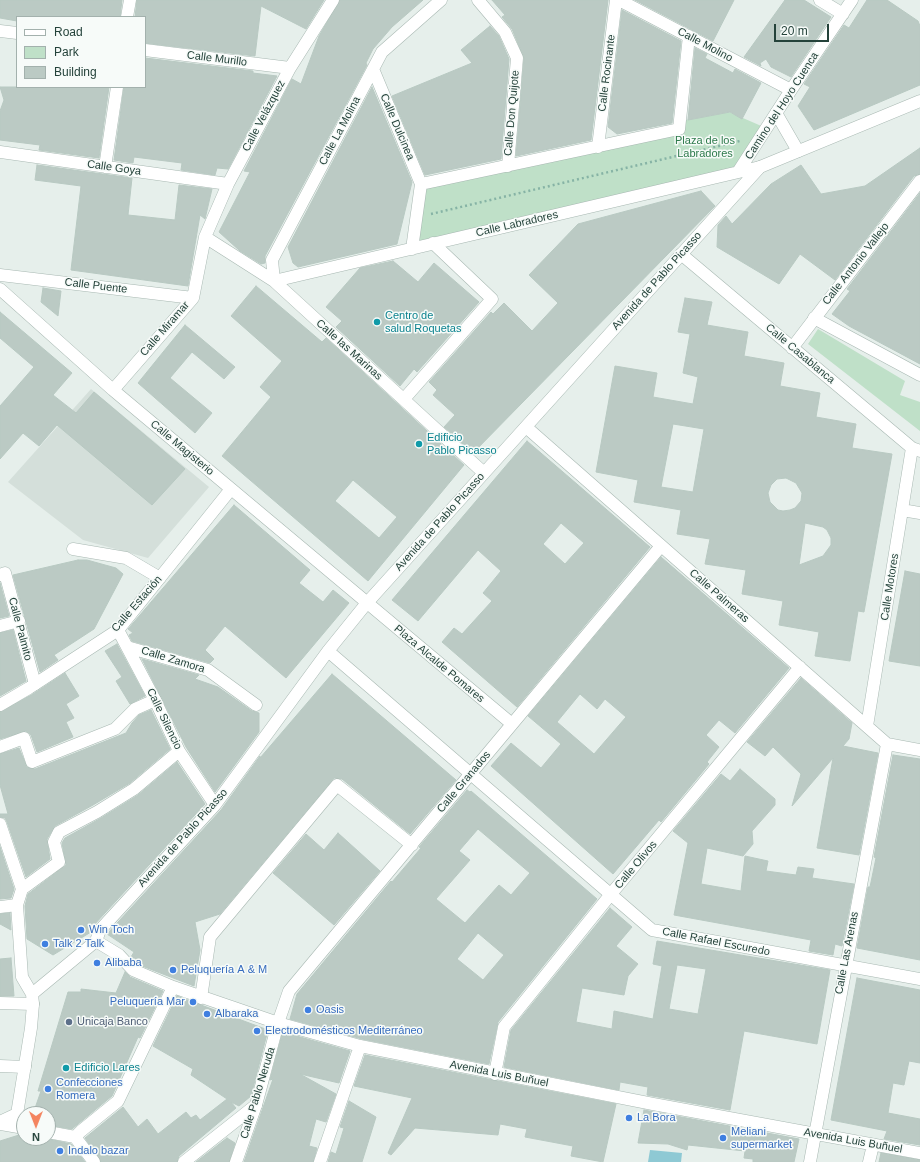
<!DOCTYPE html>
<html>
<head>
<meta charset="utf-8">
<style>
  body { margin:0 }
  #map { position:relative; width:920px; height:1162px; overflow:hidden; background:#e6efeb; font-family:Arial,sans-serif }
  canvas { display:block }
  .legend { position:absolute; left:16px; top:16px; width:130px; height:72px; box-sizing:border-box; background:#f7fbf9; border:1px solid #a3b1ad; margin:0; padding:5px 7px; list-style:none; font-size:12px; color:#24423a }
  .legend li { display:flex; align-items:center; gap:8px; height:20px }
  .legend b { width:20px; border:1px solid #a3b1ad }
  .north { position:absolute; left:16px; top:1106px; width:40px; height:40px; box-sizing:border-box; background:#f7fbf9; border:1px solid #a3b1ad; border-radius:50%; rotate:180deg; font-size:11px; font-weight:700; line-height:16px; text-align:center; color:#24423a }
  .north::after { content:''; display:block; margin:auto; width:14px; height:18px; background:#f4845f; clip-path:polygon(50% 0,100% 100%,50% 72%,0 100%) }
  .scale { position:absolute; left:774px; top:24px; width:55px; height:18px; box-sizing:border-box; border:2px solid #24423a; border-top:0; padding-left:5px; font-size:12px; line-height:14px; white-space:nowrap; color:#24423a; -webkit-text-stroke:3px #f7fbf9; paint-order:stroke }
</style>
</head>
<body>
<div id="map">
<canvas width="920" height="1162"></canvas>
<ul class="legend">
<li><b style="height:5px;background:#fff"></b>Road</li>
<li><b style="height:11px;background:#bfe0c8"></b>Park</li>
<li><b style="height:11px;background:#bbcac4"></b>Building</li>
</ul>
<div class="north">N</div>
<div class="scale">20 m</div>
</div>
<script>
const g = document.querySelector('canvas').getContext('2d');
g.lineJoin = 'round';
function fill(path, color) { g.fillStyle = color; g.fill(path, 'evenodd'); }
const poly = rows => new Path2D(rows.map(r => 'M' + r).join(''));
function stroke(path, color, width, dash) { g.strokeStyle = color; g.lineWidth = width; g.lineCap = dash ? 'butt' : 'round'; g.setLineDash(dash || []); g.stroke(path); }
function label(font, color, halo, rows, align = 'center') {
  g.font = font + ' Arial,sans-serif'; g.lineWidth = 3; g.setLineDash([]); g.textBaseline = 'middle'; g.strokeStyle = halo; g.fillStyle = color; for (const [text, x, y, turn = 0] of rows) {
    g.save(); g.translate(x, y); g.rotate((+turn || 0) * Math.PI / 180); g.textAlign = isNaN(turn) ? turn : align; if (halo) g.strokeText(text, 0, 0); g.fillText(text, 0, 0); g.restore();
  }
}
const built = poly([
  [91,389,209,487,148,558,83,540,8,482]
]);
const green = poly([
  [729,112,766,128,738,172,412,249,421,184,679,129,680,121],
  [818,329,905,381,900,395,920,402,920,431,808,344]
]);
const water = poly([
  [650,1150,682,1153,681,1162,648,1162]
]);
const building = poly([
  [0,0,122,0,120,17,17,17,17,21,0,18,0,0],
  [137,0,324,0,306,29,261,6,255,56,145,43,145,17,135,17,137,0],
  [340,0,423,0,392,27,373,49,366,63,367,65,265,256,265,263,261,264,240,251,219,232,250,172,244,171,292,79,301,84,319,36,340,0],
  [492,0,608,0,591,140,516,156,524,58,512,29,502,17,505,15,492,0],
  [635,0,734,0,713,41,635,0],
  [785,0,804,0,831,17,791,77,771,67,766,59,760,63,761,66,744,57,785,0],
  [867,0,887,0,918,21,920,26,920,85,814,130,798,106,810,87,804,84,844,25,849,28,867,0],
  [622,10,681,41,672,123,617,134,608,127,622,10],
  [490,26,499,36,509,59,501,159,425,175,392,96,472,63,461,50,490,26],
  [695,48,707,54,705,58,733,73,735,69,761,83,742,119,730,112,688,120,695,48],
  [145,58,253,71,253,73,277,76,228,169,217,168,215,175,181,170,182,163,134,157,133,163,114,160,124,87,145,87,145,58],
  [0,87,109,87,99,158,39,150,40,145,0,140,0,111,4,100,0,87],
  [372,87,412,182,397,244,298,267,293,263,288,247,372,87],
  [920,148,920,174,914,176,835,280,800,254,779,284,717,247,718,225,726,216,732,224,771,184,801,165,821,194,865,186,920,148],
  [37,165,132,178,128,215,175,220,179,185,212,189,205,219,200,215,188,286,71,270,81,186,35,180,37,165],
  [701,191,715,206,473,453,444,427,455,415,433,395,437,390,429,382,491,312,493,314,504,303,532,331,558,303,529,275,578,224,701,191],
  [920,193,920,364,849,326,832,314,850,291,847,289,920,193],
  [393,261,418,282,434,263,479,302,417,372,414,369,400,386,336,327,342,321,326,307,360,268,393,261],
  [256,286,322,342,326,338,464,465,368,581,222,456,271,397,260,387,282,361,231,316,256,286],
  [353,480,397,517,379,538,335,501,353,480],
  [43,288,61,291,58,316,41,302,43,288],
  [685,298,712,302,707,325,748,332,744,356,784,363,780,386,820,393,816,417,856,424,852,448,892,454,864,612,858,611,850,661,815,656,819,632,779,625,783,601,742,594,746,570,705,564,710,539,677,534,681,510,634,502,638,480,596,472,615,366,657,373,653,397,693,404,698,377,683,373,690,334,678,332,685,298],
  [673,424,704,429,693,492,661,487,673,424],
  [786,478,796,483,802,493,801,501,795,508,790,510,783,511,778,510,770,502,768,493,771,485,777,479,786,478],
  [805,523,823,527,827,530,831,538,831,545,823,556,799,565,805,523],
  [0,312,72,373,53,395,76,413,94,392,185,469,152,505,57,425,39,446,23,433,0,459,0,406,34,367,0,338,0,312],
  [185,325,235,367,224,379,192,352,170,378,212,413,195,433,138,383,185,325],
  [527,441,650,547,517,707,442,642,454,628,462,634,492,601,483,593,501,571,478,550,418,621,392,600,527,441],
  [561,523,584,543,565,564,543,544,561,523],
  [234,505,310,570,299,583,323,602,333,590,349,603,286,678,225,626,205,650,214,659,210,663,132,641,129,635,133,633,128,629,234,505],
  [661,557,789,668,735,733,719,720,706,735,719,747,707,762,709,764,661,822,659,820,613,874,491,766,511,743,541,768,561,744,528,716,661,557],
  [580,694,597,709,605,699,626,717,594,754,557,722,580,694],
  [78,560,87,560,116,568,123,574,94,629,54,655,58,660,40,672,13,575,78,560],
  [905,571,920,574,920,666,889,661,905,571],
  [0,583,9,616,0,618,0,583],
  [13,630,26,681,0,696,0,633,13,630],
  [117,644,145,696,130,704,116,681,122,677,105,651,117,644],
  [142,659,199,675,195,679,218,687,252,711,259,713,259,732,215,792,186,747,142,659],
  [65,673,79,696,66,704,74,718,66,722,73,737,37,752,31,735,26,731,0,739,0,712,33,694,65,673],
  [332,674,456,780,410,834,342,779,334,778,220,914,195,922,200,950,194,986,137,964,131,957,134,952,107,934,221,810,260,756,260,758,332,674],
  [801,678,852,723,849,739,843,746,878,753,859,855,817,848,833,758,792,806,801,774,773,747,765,756,747,742,801,678],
  [151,710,170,749,130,783,93,805,55,826,47,839,50,859,26,877,7,822,5,818,0,817,0,814,8,814,0,785,0,754,19,748,27,767,35,769,126,733,132,723,139,715,151,710],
  [893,755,920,759,920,960,857,948,868,887,870,887,876,858,874,857,893,755],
  [177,762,205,804,94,925,91,932,53,955,27,939,25,906,28,894,66,865,62,843,65,838,101,818,138,795,177,762],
  [740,769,775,799,775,805,752,831,753,844,743,856,707,848,701,884,741,891,745,856,768,861,766,871,796,875,798,867,814,869,812,878,854,884,842,946,835,944,833,955,809,951,811,940,674,915,688,843,673,831,721,774,730,781,740,769],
  [467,790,470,792,471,791,597,899,498,1022,489,1064,362,1039,290,1019,297,994,391,881,392,882,421,848,419,847,467,790],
  [478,829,530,873,511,895,499,885,465,923,436,899,470,860,459,851,478,829],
  [478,933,504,955,483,980,457,959,478,933],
  [338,833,380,871,334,925,273,873,306,834,324,850,338,833],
  [0,847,14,889,11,898,0,899,0,847],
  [610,908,632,927,616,946,638,964,628,976,624,995,582,988,576,1022,612,1029,614,1011,653,1019,662,966,653,964,657,941,830,970,817,1044,744,1031,730,1110,647,1095,648,1087,620,1082,619,1090,504,1067,511,1030,610,908],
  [677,965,706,969,698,1014,669,1009,677,965],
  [10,913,11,930,0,924,0,914,10,913],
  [11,958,14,996,0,996,0,959,11,958],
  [125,972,130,977,163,991,140,1038,138,1037,112,1096,72,1129,48,1125,48,1114,33,1114,41,1091,38,1091,68,992,81,992,81,989,116,993,125,972],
  [857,978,920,990,920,1063,909,1061,904,1085,893,1083,888,1113,920,1119,920,1145,884,1139,887,1131,831,1120,857,978],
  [177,996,268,1030,251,1096,239,1106,231,1102,236,1108,179,1156,177,1162,101,1162,85,1138,123,1107,138,1127,147,1119,158,1134,186,1112,191,1118,196,1115,200,1120,227,1099,191,1075,193,1069,153,1046,177,996],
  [286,1033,350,1051,339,1083,300,1074,336,1094,326,1122,316,1119,309,1146,317,1148,313,1162,244,1162,273,1079,270,1080,282,1035,286,1036,286,1033],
  [365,1055,616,1104,603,1162,571,1156,573,1146,525,1137,527,1129,500,1124,498,1135,415,1128,391,1155,388,1153,412,1098,354,1086,365,1055],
  [349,1101,376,1117,362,1162,328,1162,331,1152,336,1154,344,1128,340,1127,349,1101],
  [644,1110,799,1139,794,1162,753,1162,753,1159,744,1158,745,1151,688,1145,687,1150,668,1144,638,1143,644,1110],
  [19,1135,24,1135,24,1138,44,1138,71,1144,85,1162,0,1162,0,1141,19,1135],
  [227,1138,235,1143,229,1162,196,1162,227,1138],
  [881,1153,920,1160,920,1162,879,1162,881,1153]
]);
const path = poly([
  [431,214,740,141]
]);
const pedestrian = poly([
  [814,318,920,375],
  [0,575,5,573,35,684],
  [0,626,19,621],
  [0,747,24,738,32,762,115,729,135,709,155,700],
  [0,1003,33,1004],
  [0,1066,25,1067],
  [184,1162,256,1105]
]);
const minor = poly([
  [441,0,382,52,272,260,274,281,760,167],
  [478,0,505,32,517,58,508,166],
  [619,0,791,90],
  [820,0,843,14],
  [127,17,130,0],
  [0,31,17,33],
  [145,50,290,68],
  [373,69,421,184],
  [776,113,798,151],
  [598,147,616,0],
  [0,152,228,184],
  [105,167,117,87],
  [738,172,791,90,852,0],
  [205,237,274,281,484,473],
  [412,249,421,184,679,129,689,36],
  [681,254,912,448,920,451],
  [0,275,193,298],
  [0,289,113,390,512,724],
  [792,348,920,181],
  [113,390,193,298,205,237,228,184,290,68,333,0],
  [404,399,492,299,433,243],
  [526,427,887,744,920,750],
  [902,510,920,513],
  [73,549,126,558,160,578],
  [118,630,155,700,179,751,215,805],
  [127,647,208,670,256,705],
  [328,651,652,930,920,979],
  [0,705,29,688,118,630,231,489],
  [867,726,912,448],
  [0,824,22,889,17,905,22,977,32,994,33,1004,31,1028,17,1114,0,1122],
  [22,889,59,862,54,842,59,832,97,812,134,789,179,751],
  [0,907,17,905],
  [96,941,119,955,133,970,173,987,278,1023,360,1046,653,1104,920,1153],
  [32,994,96,941,100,930,215,805,328,651,366,604,760,167],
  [201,998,210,937,337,785,412,845],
  [495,1074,504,1027,611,894,800,667],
  [0,1124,24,1128],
  [48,1132,75,1137,94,1162],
  [75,1137,81,1131,118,1101,173,987],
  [236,1162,256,1105,278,1023,289,991,661,546],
  [320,1162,360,1046],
  [810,1162,887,744],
  [869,1162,873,1145]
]);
const tertiary = poly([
  [760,167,920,101]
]);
const markers = [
  [377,322,4,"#0f9aa8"],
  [419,444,4,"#0f9aa8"],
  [81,930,4,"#3f7fe0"],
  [45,944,4,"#3f7fe0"],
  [97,963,4,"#3f7fe0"],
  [173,970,4,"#3f7fe0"],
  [193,1002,4,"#3f7fe0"],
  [308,1010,4,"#3f7fe0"],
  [207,1014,4,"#3f7fe0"],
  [69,1022,4,"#5c6f8a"],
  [257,1031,4,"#3f7fe0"],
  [66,1068,4,"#0f9aa8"],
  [48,1089,4,"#3f7fe0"],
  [629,1118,4,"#3f7fe0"],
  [723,1138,4,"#3f7fe0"],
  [60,1151,4,"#3f7fe0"]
];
const streetNames = [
  ["Calle Molino",705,45,28],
  ["Calle Murillo",217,59,7],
  ["Calle Rocinante",607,73,-83],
  ["Camino del Hoyo Cuenca",782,106,-57],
  ["Calle Don Quijote",512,113,-85],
  ["Calle Velázquez",264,116,-62],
  ["Calle Dulcinea",397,127,67],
  ["Calle La Molina",340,131,-62],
  ["Calle Goya",114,168,8],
  ["Calle Labradores",517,224,-13],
  ["Calle Antonio Vallejo",856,264,-52],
  ["Avenida de Pablo Picasso",657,281,-48],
  ["Calle Puente",96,286,7],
  ["Calle Miramar",165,329,-49],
  ["Calle las Marinas",349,350,42],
  ["Calle Casablanca",800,354,40],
  ["Calle Magisterio",182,448,40],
  ["Avenida de Pablo Picasso",440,522,-48],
  ["Calle Motores",890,587,-81],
  ["Calle Palmeras",719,596,41],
  ["Calle Estación",137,604,-49],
  ["Calle Palmito",20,629,75],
  ["Calle Zamora",173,660,17],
  ["Plaza Alcalde Pomares",439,664,40],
  ["Calle Silencio",164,719,64],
  ["Calle Granados",464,782,-50],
  ["Avenida de Pablo Picasso",183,838,-48],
  ["Calle Olivos",636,865,-50],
  ["Calle Rafael Escuredo",716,942,11],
  ["Calle Las Arenas",847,953,-79],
  ["Avenida Luis Buñuel",499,1074,11],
  ["Calle Pablo Neruda",258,1093,-73],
  ["Avenida Luis Buñuel",853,1141,10]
];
const parkNames = [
  ["Plaza de los",705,141],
  ["Labradores",705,154]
];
const cultureNames = [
  ["Centro de",385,316],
  ["salud Roquetas",385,329],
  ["Edificio",427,438],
  ["Pablo Picasso",427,451],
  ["Edificio Lares",74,1068]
];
const shopNames = [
  ["Win Toch",89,930],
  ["Talk 2 Talk",53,944],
  ["Alibaba",105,963],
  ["Peluquería A & M",181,970],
  ["Peluquería Mar",185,1002,"right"],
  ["Oasis",316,1010],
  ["Albaraka",215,1014],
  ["Electrodomésticos Mediterráneo",265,1031],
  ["Confecciones",56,1083],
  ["Romera",56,1096],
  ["La Bora",637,1118],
  ["Meliani",731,1132],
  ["supermarket",731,1145],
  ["Indalo bazar",68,1151]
];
const serviceNames = [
  ["Unicaja Banco",77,1022]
];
fill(built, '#d4dfda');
fill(green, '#bfe0c8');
fill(water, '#8ec9d4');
fill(building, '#bbcac4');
stroke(building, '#b8c9c2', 1);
stroke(pedestrian, '#a8b8b2', 13);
stroke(minor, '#a8b8b2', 13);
stroke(tertiary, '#a8b8b2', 13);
stroke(path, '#86b3a5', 2.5, [2, 3]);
stroke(pedestrian, '#fff', 12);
stroke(minor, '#fff', 12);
stroke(tertiary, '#fff', 12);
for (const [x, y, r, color] of markers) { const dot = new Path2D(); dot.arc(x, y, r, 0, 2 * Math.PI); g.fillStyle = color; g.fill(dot); stroke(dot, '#f7fbf9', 1.5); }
label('11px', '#24423a', '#f7fbf9', streetNames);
label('11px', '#2d7a4b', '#f7fbf9', parkNames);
label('11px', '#0d838f', '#f7fbf9', cultureNames, 'left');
label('11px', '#366cbe', '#f7fbf9', shopNames, 'left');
label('11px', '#4e5e75', '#f7fbf9', serviceNames, 'left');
</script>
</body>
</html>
